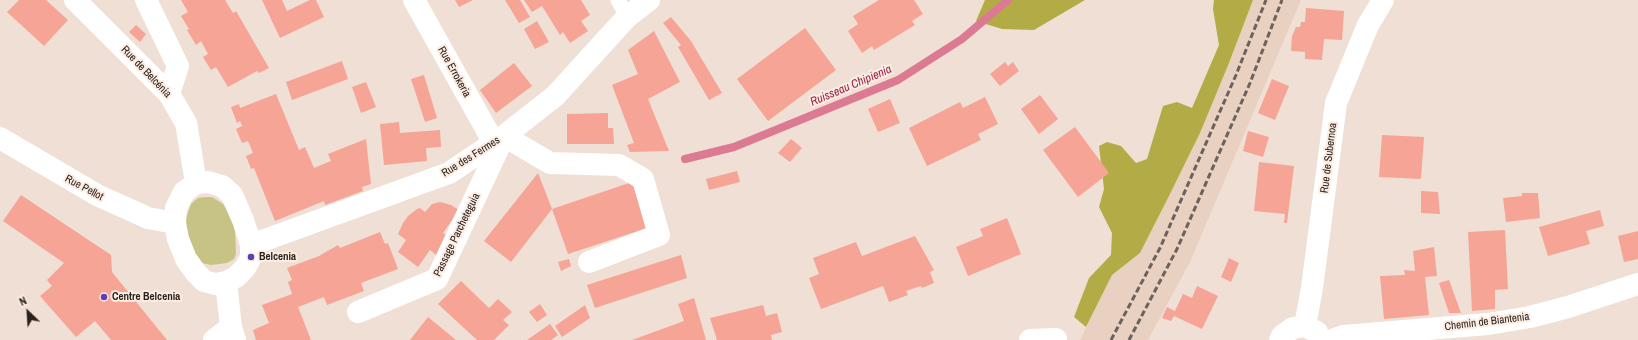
<!DOCTYPE html>
<html>
<head>
<meta charset="utf-8">
<style>
  body { margin:0 }
  #map { position:relative; width:1638px; height:340px; overflow:hidden; background:#f0dfd4; font-family:"Archivo Narrow",sans-serif }
  canvas { display:block }
  .north { position:absolute; left:8px; top:292px; width:40px; height:40px; -webkit-text-stroke:3px #fdece1; paint-order:stroke; rotate:335deg; font-size:11px; font-weight:700; line-height:16px; text-align:center; color:#28221e }
  .north::after { content:''; display:block; margin:auto; width:14px; height:18px; background:#28221e; clip-path:polygon(50% 0,100% 100%,50% 72%,0 100%) }
</style>
</head>
<body>
<div id="map">
<canvas width="1638" height="340"></canvas>
<div class="north">N</div>
</div>
<script>
const g = document.querySelector('canvas').getContext('2d');
g.lineJoin = 'round';
function fill(path, color) { g.fillStyle = color; g.fill(path, 'evenodd'); }
const poly = rows => new Path2D(rows.map(r => 'M' + r).join(''));
function stroke(path, color, width, dash) { g.strokeStyle = color; g.lineWidth = width; g.lineCap = dash ? 'butt' : 'round'; g.setLineDash(dash || []); g.stroke(path); }
function label(font, color, halo, rows, align = 'center') {
  g.font = font + ' "Archivo Narrow",sans-serif'; g.lineWidth = 4; g.setLineDash([]); g.textBaseline = 'middle'; g.strokeStyle = halo; g.fillStyle = color; for (const [text, x, y, turn = 0] of rows) {
    g.save(); g.translate(x, y); g.rotate((+turn || 0) * Math.PI / 180); g.textAlign = isNaN(turn) ? turn : align; if (halo) g.strokeText(text, 0, 0); g.fillText(text, 0, 0); g.restore();
  }
}
const built = poly([
  [1253,0,1301,0,1190,262,1148,340,1080,340,1112,275,1140,253,1169,196,1200,133,1229,63]
]);
const green = poly([
  [206,197,212,197,223,204,230,214,235,229,236,254,234,259,227,263,211,265,202,263,195,256,184,224,191,204,198,198]
]);
const forest = poly([
  [985,0,1085,0,1034,30,1002,29,976,21],
  [1214,0,1253,0,1229,63,1200,133,1169,196,1140,253,1112,275,1086,327,1074,317,1089,278,1111,255,1112,233,1099,207,1104,189,1099,146,1107,142,1121,146,1136,163,1147,159,1163,106,1177,102,1192,108,1219,45,1213,9]
]);
const stream = poly([
  [685,159,734,147,898,80,962,39,1008,0]
]);
const building = poly([
  [19,0,46,0,68,20,44,46,7,12],
  [181,0,225,0,233,13,236,11,269,68,259,73,257,71,228,87,216,67,211,70,203,57,208,54,201,41,196,45,187,30,189,29,181,16,188,12],
  [262,0,282,0,287,11,310,0,316,0,324,17,280,38],
  [455,0,473,0,459,7],
  [505,0,520,0,530,17,519,23],
  [524,0,581,0,590,15,581,21,588,31,570,43,563,32,560,35,542,6,532,12],
  [879,0,914,0,923,14,912,21,915,25,874,50,872,46,862,53,848,31,858,24,853,16],
  [1306,8,1344,11,1342,40,1324,39,1322,60,1305,59,1305,52,1291,51,1292,36,1296,27,1300,27,1301,22,1305,22],
  [671,17,691,41,722,93,709,100,678,47,681,45,663,23],
  [537,21,549,42,535,49,524,29],
  [136,25,146,34,140,42,129,32],
  [805,28,836,70,768,121,737,79],
  [654,31,680,82,648,99,669,151,630,152,627,145,634,143,612,85,638,74,628,50],
  [342,61,348,79,292,100,286,82],
  [1005,62,1008,66,1013,62,1019,71,1000,86,990,74],
  [514,63,532,86,496,113,480,90],
  [424,75,437,118,425,122,411,79],
  [1272,79,1289,86,1275,120,1258,113],
  [366,82,376,107,361,113,352,87],
  [276,94,299,150,305,147,314,168,331,161,328,154,366,139,371,184,362,187,363,191,325,205,324,201,275,221,254,168,251,169,246,156,253,153,248,141,242,143,236,129,242,126,240,121,237,123,231,107,239,104,240,108],
  [1040,95,1058,119,1039,134,1021,109],
  [985,97,998,124,978,134,981,140,927,166,909,128,960,102,963,108],
  [890,99,900,123,878,132,868,109],
  [608,113,608,128,613,128,614,144,567,144,567,114],
  [399,122,400,133,440,130,441,147,426,148,427,161,384,165,380,124],
  [1075,127,1109,173,1078,197,1043,150],
  [1248,131,1269,137,1263,157,1243,151],
  [1382,135,1424,137,1421,179,1379,177],
  [791,139,802,148,790,162,778,153],
  [1259,162,1294,166,1287,223,1284,223,1285,214,1254,211],
  [737,171,740,182,709,190,706,179],
  [538,173,552,209,511,262,484,241],
  [632,182,647,228,568,254,552,209],
  [1421,191,1438,192,1440,214,1421,213],
  [1522,193,1538,193,1540,218,1506,222,1503,198,1522,196],
  [21,195,111,255,112,272,167,340,111,340,95,321,76,337,40,296,52,286,47,280,64,263,3,221],
  [440,202,451,205,459,210,443,233,449,237,436,255,430,250,418,267,398,252,406,240,398,234,403,223,408,216,417,209,420,208,425,212,432,204],
  [1600,210,1604,226,1586,231,1590,244,1548,256,1539,227],
  [1007,218,1021,254,968,276,956,247,983,236,980,229],
  [1505,230,1508,289,1495,290,1495,309,1472,311,1468,232],
  [1638,231,1638,259,1624,262,1618,236],
  [380,232,385,244,388,243,398,269,361,283,364,291,327,305,324,297,298,307,311,340,256,340,253,330,269,323,262,305,292,294,288,282,292,280,287,268,319,256,338,245,340,248],
  [915,236,934,270,930,272,934,283,922,288,921,286,906,291,908,295,889,302,883,286,821,309,809,278,819,274,813,258,856,242,862,256],
  [1434,247,1437,276,1425,277,1429,315,1384,319,1380,276,1405,275,1404,270,1415,271,1413,251],
  [681,255,687,278,595,308,587,285],
  [1229,258,1239,263,1231,282,1221,277],
  [569,259,571,266,561,271,558,262],
  [1449,280,1461,313,1449,313,1439,283],
  [461,281,489,308,498,299,512,312,503,320,509,325,494,340,477,340,438,304],
  [1197,286,1218,296,1202,329,1174,316,1171,321,1162,318,1167,307,1175,311,1183,294,1192,298],
  [694,298,706,340,632,340,684,321,678,304],
  [540,304,547,315,537,322,529,312],
  [585,305,590,318,562,337,555,326],
  [763,305,766,316,777,313,782,332,771,335,772,340,717,340,710,318],
  [428,317,450,335,456,340,410,340],
  [550,324,558,335,551,340,527,340]
]);
const service = poly([
  [618,0,627,17]
]);
const minor = poly([
  [75,0,169,94,186,123,196,183],
  [146,0,178,66,169,94],
  [414,0,494,143],
  [0,138,97,195,148,218,175,223],
  [208,182,222,186,232,195,243,220,251,245,251,257,245,268,236,277,226,282,215,284,204,281,196,273,186,259,178,239,175,223,176,208,184,192,196,183,208,182],
  [251,245,449,173,504,136,555,96,627,17,649,0],
  [226,282,231,327,235,340],
  [358,312,437,279,504,136,550,163,619,165,643,179,659,235,589,262],
  [1305,326,1312,288,1336,103,1368,25,1383,0],
  [214,340,231,327],
  [1030,340,1056,339],
  [1280,340,1282,336,1293,328,1305,326,1317,332],
  [1332,340,1343,336,1488,324,1530,317,1568,307,1638,284]
]);
const rail = poly([
  [1111,340,1160,248,1236,75,1266,0],
  [1129,340,1177,249,1250,83,1282,0]
]);
const markers = [
  [251,257,4,"#5c3fb7"],
  [104,297,4,"#5c3fb7"]
];
const streetNames = [
  ["Rue de Belcénia",146,72,46],
  ["Rue Errokeria",454,72,61],
  ["Rue des Fermes",471,157,-32],
  ["Rue de Subernoa",1329,158,-83],
  ["Rue Pellot",84,188,28],
  ["Passage Parcheteguia",457,235,-64],
  ["Chemin de Biantenia",1487,322,-7]
];
const poiNames = [
  ["Belcenia",259,257],
  ["Centre Belcenia",112,297]
];
const waterNames = [
  ["Ruisseau Chipienia",851,86,-23]
];
fill(built, '#e9d1c2');
fill(green, '#c6c384');
fill(forest, '#b3ac46');
stroke(stream, '#dc7a93', 8);
fill(building, '#f5a496');
stroke(service, '#fff', 15);
stroke(minor, '#fff', 22);
stroke(rail, '#6c625c', 3, [6, 3]);
for (const [x, y, r, color] of markers) { const dot = new Path2D(); dot.arc(x, y, r, 0, 2 * Math.PI); g.fillStyle = color; g.fill(dot); stroke(dot, '#fdece1', 1.5); }
label('11px', '#28221e', '#fdece1', streetNames);
label('bold 11px', '#28221e', '#fdece1', poiNames, 'left');
label('italic 12px', '#94204a', '#fdece1', waterNames);
</script>
</body>
</html>
